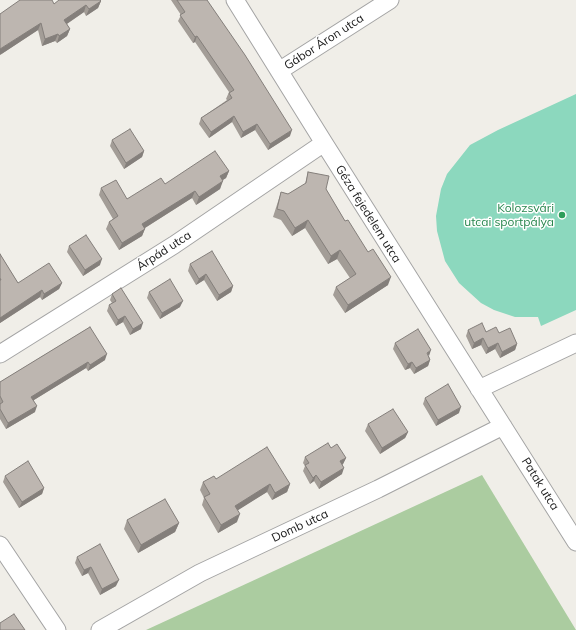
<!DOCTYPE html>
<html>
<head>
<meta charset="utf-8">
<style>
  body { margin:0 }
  canvas { display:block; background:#f0eee8 }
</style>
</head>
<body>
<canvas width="576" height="630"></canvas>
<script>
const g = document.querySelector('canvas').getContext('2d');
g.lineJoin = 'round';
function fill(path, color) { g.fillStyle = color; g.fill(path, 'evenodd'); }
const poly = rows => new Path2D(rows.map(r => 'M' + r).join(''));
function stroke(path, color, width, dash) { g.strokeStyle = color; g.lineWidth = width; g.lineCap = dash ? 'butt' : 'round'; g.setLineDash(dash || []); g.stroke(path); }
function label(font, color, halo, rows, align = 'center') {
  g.font = font + ' Mulish,sans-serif'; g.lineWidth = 3; g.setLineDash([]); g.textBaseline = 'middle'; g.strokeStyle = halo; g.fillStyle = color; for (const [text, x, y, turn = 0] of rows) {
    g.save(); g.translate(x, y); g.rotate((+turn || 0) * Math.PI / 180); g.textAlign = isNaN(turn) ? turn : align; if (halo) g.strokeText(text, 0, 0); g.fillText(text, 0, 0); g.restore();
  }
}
const forest = poly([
  [482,475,576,630,146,630]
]);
const pitch = poly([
  [576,94,576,310,541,326,538,317,515,317,494,310,481,303,459,283,445,261,437,231,436,216,441,189,447,174,470,145,498,130]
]);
const street = poly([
  [235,0,324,143,576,542],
  [279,71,390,0],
  [0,354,174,245,324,143],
  [479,389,576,343],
  [0,545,57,630],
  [100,630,200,573,378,489,503,426]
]);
const wall = poly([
  [171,0,207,0,290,136,268,150,255,130,241,138,232,122,209,138,199,124,201,118,227,100,226,99,229,92,195,42,193,43,178,21,181,15],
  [101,1,98,8,86,16,84,12,67,24,70,29,67,36,57,43,55,41,42,46,38,30,0,55,54,4],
  [112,140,144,151,142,157,124,169,110,146],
  [229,171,226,178,222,180,220,189,196,205,192,198,145,228,142,236,119,250,106,229,109,222,113,219,99,195,101,188,127,199,165,184],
  [308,172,326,189,345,221,388,285,345,313,333,295,336,287,350,278,337,259,328,264,305,228,292,236,281,220,273,217,281,192,288,194,305,184],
  [69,246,100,265,83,276,67,252],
  [0,254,18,283,62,283,59,289,42,300,40,297,0,323],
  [190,264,233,286,231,292,217,301,204,280,196,285,188,271],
  [149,292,180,307,160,319,147,298],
  [112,294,141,329,130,335,123,322,116,326,107,311,109,305,112,303,110,300],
  [90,327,105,360,88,371,86,368,34,400,35,412,6,429,0,419,0,382],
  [468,330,499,333,517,344,515,350,500,358,495,349,486,354,481,345,472,349,466,336],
  [395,343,429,356,430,360,428,366,414,374,410,368,405,370,393,349],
  [425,398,459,413,436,426,423,404],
  [368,424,408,432,405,438,380,454,365,431],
  [331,448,346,458,343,464,342,465,342,474,319,489,314,481,310,484,303,471,305,466,303,463,305,457],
  [5,476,44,488,42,494,19,508,3,482],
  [216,479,290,484,287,492,272,500,267,492,237,510,237,522,218,533,202,505,204,498,200,490,203,482],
  [127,520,179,523,175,532,138,553,124,529],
  [77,557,116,586,100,595,88,573,82,576,75,563]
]);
const shadedWall = poly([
  [101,1,98,8,86,16,89,9],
  [86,5,84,12,62,27,64,20],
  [41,23,38,30,0,55,0,49],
  [70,29,67,36,57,43,59,36],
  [58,34,55,41,42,46,45,39],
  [197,36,195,42,193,43,195,37],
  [234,116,232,122,209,138,211,132],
  [257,124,255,130,241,138,243,132],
  [292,130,290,136,268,150,270,144],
  [144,151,142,157,124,169,126,163],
  [229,171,226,178,217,184,220,176],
  [223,181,220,189,196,205,199,197],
  [195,191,192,198,140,231,142,224],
  [308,220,305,228,292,236,295,228],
  [145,229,142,236,119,250,122,243],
  [340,250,337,259,328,264,331,256],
  [102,259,100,265,83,276,85,270],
  [206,274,204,280,196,285,199,279],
  [391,277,388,285,345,313,348,305],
  [62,283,59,289,42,300,44,294],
  [233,286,231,292,217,301,219,295],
  [42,290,40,297,0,323,0,318],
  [183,301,180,307,160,319,162,313],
  [125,316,123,322,116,326,118,320],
  [143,323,141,329,130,335,133,329],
  [483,338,481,345,472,349,474,343],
  [498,343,495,349,486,354,488,348],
  [517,344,515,350,500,358,502,352],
  [431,350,429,356,427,353],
  [107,354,105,360,88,371,90,365],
  [430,360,428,366,414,374,416,368],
  [88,362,86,368,29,403,31,397],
  [412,362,410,368,405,370,408,364],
  [37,406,35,412,6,429,8,423],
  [461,407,459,413,436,426,438,420],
  [408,432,405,438,380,454,382,448],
  [346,458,343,464,338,468,340,461],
  [344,468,342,474,319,489,321,482],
  [316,475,314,481,310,484,313,478],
  [270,484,267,492,232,514,235,506],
  [290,484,287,492,272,500,275,493],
  [44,488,42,494,19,508,22,502],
  [240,514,237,522,218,533,221,525],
  [179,523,175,532,138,553,141,545],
  [91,567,88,573,82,576,84,570],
  [119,580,116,586,100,595,102,589]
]);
const building = poly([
  [20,0,52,0,54,4,59,0,100,0,101,1,89,9,86,5,64,20,70,29,59,36,58,34,45,39,41,23,0,49,0,14,20,0],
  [177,0,207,0,245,55,292,130,270,144,257,124,243,132,234,116,211,132,201,118,232,98,229,93,234,90,197,36,195,37,180,15,185,12,177,0],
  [130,129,144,151,126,163,112,140,130,129],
  [215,151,229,171,220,176,223,181,199,197,195,191,142,224,145,229,122,243,109,222,118,216,101,188,116,180,127,199,161,178,165,184,215,151],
  [308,172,329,176,326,189,345,221,348,220,368,252,373,249,391,277,348,305,336,287,356,274,340,250,331,256,308,220,295,228,284,211,277,209,281,192,288,194,306,183,308,172],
  [86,235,102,259,85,270,69,246,86,235],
  [212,251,233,286,219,295,206,274,199,279,190,264,212,251],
  [0,254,18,283,49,263,62,283,44,294,42,290,0,318,0,280,1,280,0,278,0,254],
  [170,279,183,301,162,313,149,292,170,279],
  [121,288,143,323,133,329,125,316,118,320,109,305,116,301,112,294,121,288],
  [482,323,486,332,496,327,499,333,510,328,517,344,502,352,498,343,488,348,483,338,474,343,468,330,482,323],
  [90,327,107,354,90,365,88,362,31,397,37,406,8,423,0,409,0,404,3,402,0,396,0,382,90,327],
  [418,329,431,350,427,353,430,360,416,368,412,362,408,364,395,343,418,329],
  [448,384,461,407,438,420,425,398,448,384],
  [393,409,408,432,382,448,368,424,393,409],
  [328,443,331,448,337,444,346,458,340,461,344,468,321,482,316,475,313,478,305,465,309,463,305,457,328,443],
  [267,447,290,484,275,493,270,484,235,506,240,514,221,525,204,497,210,494,203,482,214,476,216,479,267,447],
  [28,461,44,488,22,502,5,476,28,461],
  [165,499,179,523,141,545,127,520,165,499],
  [100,544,119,580,102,589,91,567,84,570,77,557,100,544],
  [14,614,25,630,0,630,0,623,14,614]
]);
const markers = [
  [562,215,4,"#2e9e5b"]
];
const streetNames = [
  ["Gábor Áron utca",324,42,-33],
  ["Géza fejedelem utca",368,214,58],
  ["Árpád utca",164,251,-33],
  ["Patak utca",540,484,58],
  ["Domb utca",300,526,-25]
];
const leisureNames = [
  ["Kolozsvári",554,208],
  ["utcai sportpálya",554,222]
];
fill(forest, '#abcca0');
fill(pitch, '#8cd8be');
stroke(street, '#a4a4a4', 19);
stroke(street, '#fff', 17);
fill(wall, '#a39d97');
fill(shadedWall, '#847f7b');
fill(building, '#bdb6b0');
stroke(building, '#847f7b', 1);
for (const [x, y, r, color] of markers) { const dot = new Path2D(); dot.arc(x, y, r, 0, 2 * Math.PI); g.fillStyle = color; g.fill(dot); stroke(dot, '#fff', 1.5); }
label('12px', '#202020', '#fff', streetNames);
label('12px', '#27864d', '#fff', leisureNames, 'right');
</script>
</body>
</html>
